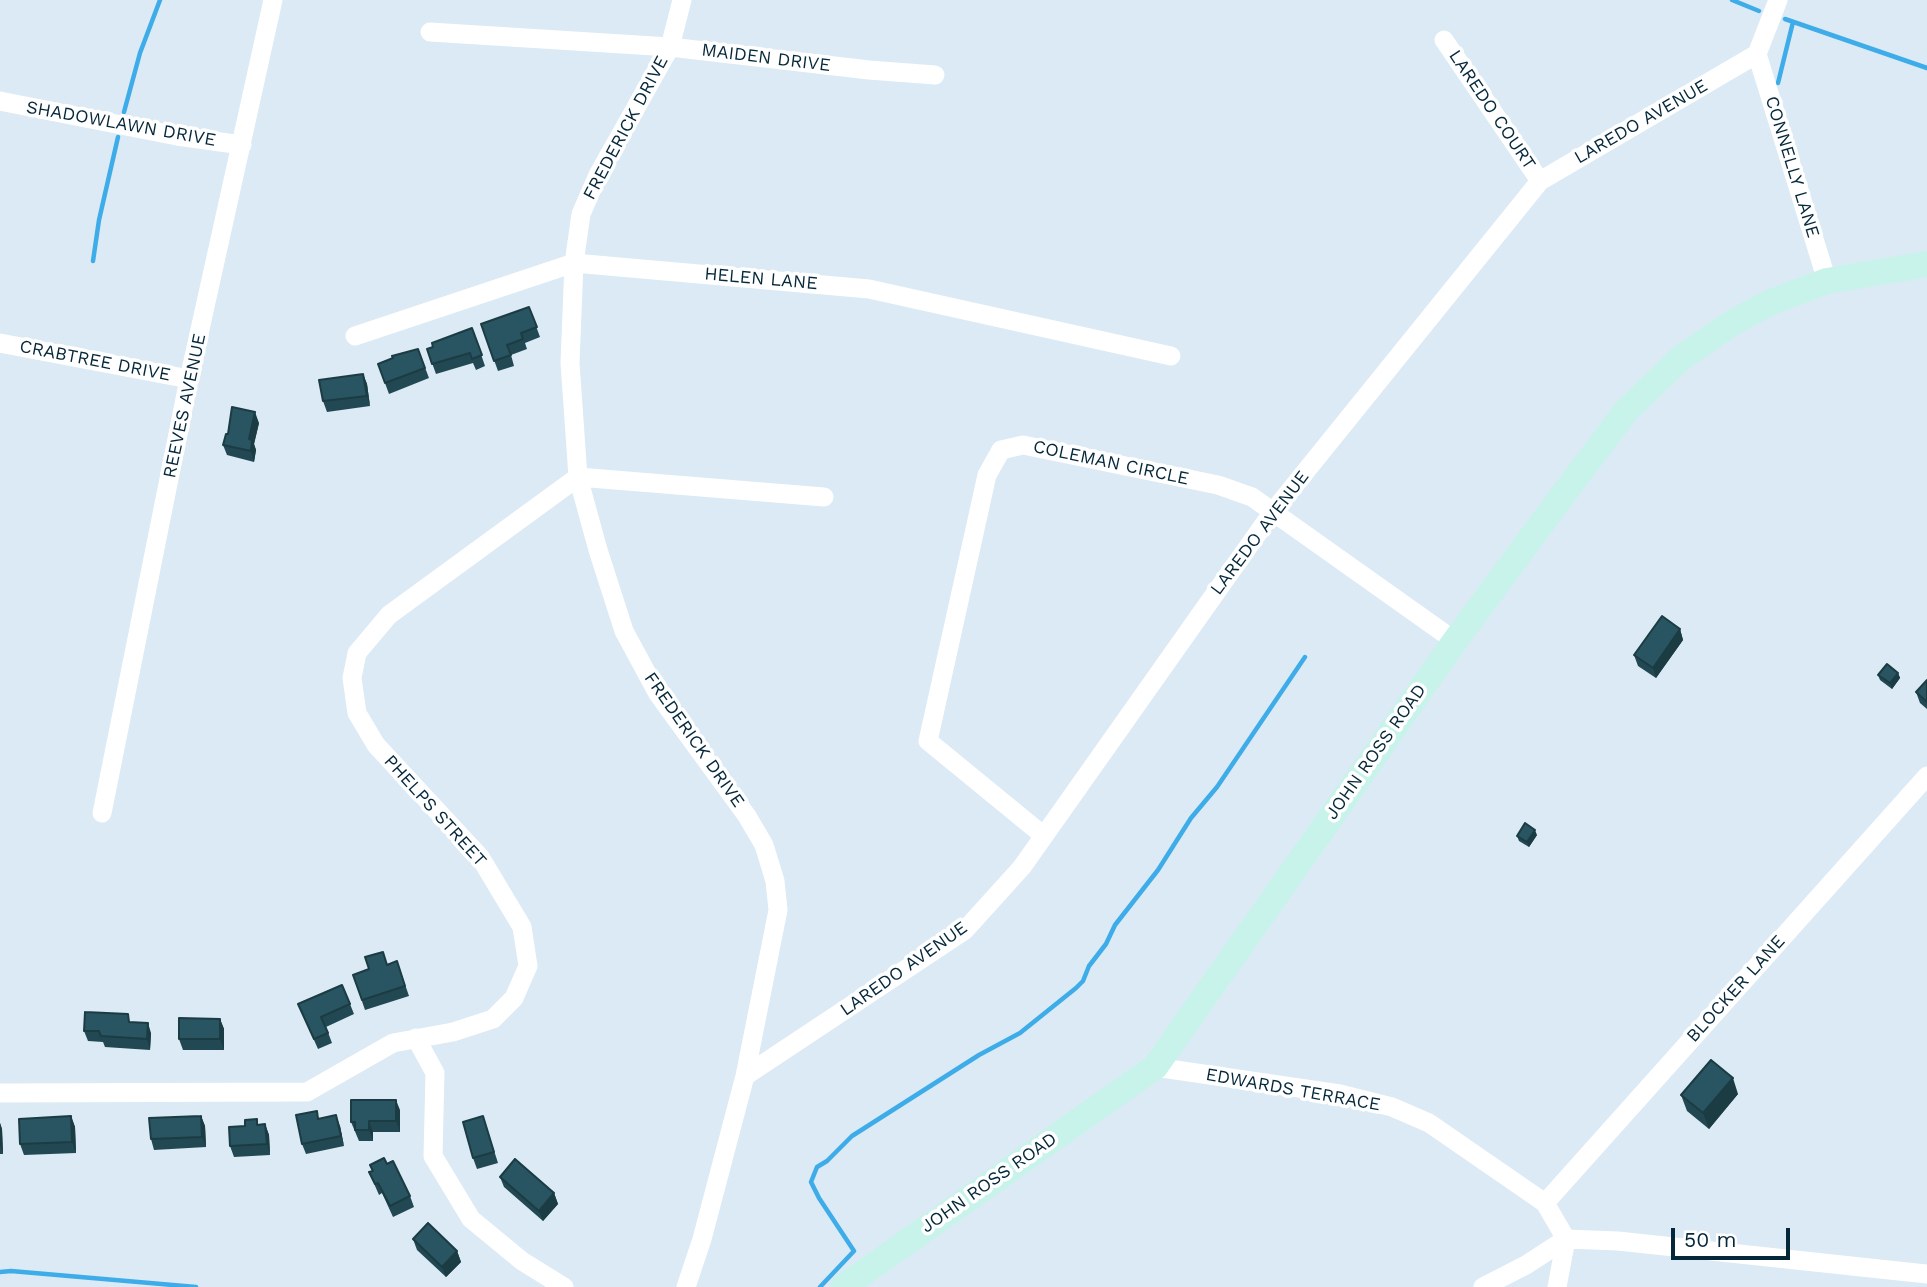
<!DOCTYPE html>
<html>
<head>
<meta charset="utf-8">
<style>
  body { margin:0 }
  #map { position:relative; width:1927px; height:1287px; overflow:hidden; background:#dbeaf4; font-family:"Work Sans",sans-serif }
  canvas { display:block }
  .scale { position:absolute; left:1671px; top:1228px; width:119px; height:32px; box-sizing:border-box; border:4px solid #04273a; border-top:0; padding-left:9px; font-size:21px; line-height:24px; white-space:nowrap; color:#04273a; -webkit-text-stroke:5px #fff; paint-order:stroke }
</style>
</head>
<body>
<div id="map">
<canvas width="1927" height="1287"></canvas>
<div class="scale">50 m</div>
</div>
<script>
const g = document.querySelector('canvas').getContext('2d');
g.lineJoin = 'round';
const poly = rows => new Path2D(rows.map(r => 'M' + r).join(''));
function stroke(path, color, width, dash) { g.strokeStyle = color; g.lineWidth = width; g.lineCap = dash ? 'butt' : 'round'; g.setLineDash(dash || []); g.stroke(path); }
function fill(path, color) { g.fillStyle = color; g.fill(path, 'evenodd'); }
function label(font, color, halo, rows, align = 'center') {
  g.font = font + ' "Work Sans",sans-serif'; g.lineWidth = 7; g.setLineDash([]); g.textBaseline = 'middle'; g.strokeStyle = halo; g.fillStyle = color; for (const [text, x, y, turn = 0] of rows) {
    g.save(); g.translate(x, y); g.rotate((+turn || 0) * Math.PI / 180); g.textAlign = isNaN(turn) ? turn : align; if (halo) g.strokeText(text, 0, 0); g.fillText(text, 0, 0); g.restore();
  }
}
const stream = poly([
  [1732,0,1759,11],
  [1785,19,1927,68],
  [1778,83,1793,22],
  [124,112,140,53,160,0],
  [93,261,99,220,118,137],
  [0,1272,11,1271,196,1287],
  [820,1287,854,1251,819,1198,811,1182,817,1167,827,1161,852,1136,979,1055,1020,1033,1076,988,1083,981,1089,966,1106,944,1115,925,1158,870,1191,818,1217,787,1305,657]
]);
const street = poly([
  [682,0,670,47,598,175,581,214,574,263,570,363,578,477,598,550,624,631,658,694,747,816,764,845,775,881,778,910,745,1076,702,1239,686,1287],
  [430,32,670,47,869,70,935,75],
  [1444,40,1540,181],
  [1757,54,1827,281],
  [0,101,177,136,242,145],
  [355,336,574,263,869,289,1171,356],
  [0,343,189,379],
  [102,813,189,379,273,0],
  [1044,836,928,741,987,475,1001,450,1023,445,1218,485,1252,497,1455,641],
  [416,1038,435,1073,433,1156,471,1219,522,1261,564,1287],
  [1155,1067,1340,1094,1392,1107,1429,1123,1545,1203,1566,1239,1618,1241,1927,1274],
  [745,1076,965,930,1022,867,1272,513,1540,181,1757,54,1778,0],
  [0,1093,307,1092,393,1043,453,1032,493,1019,514,998,528,966,522,927,480,857,376,745,357,713,352,678,357,653,389,615,578,477,824,497],
  [1545,1203,1927,776],
  [1483,1287,1526,1265,1566,1239],
  [1557,1287,1566,1239]
]);
const secondary = poly([
  [843,1287,1155,1067,1455,641,1562,496,1626,411,1680,359,1732,323,1771,302,1827,281,1927,264]
]);
const wall = poly([
  [529,307,540,337,525,343,527,349,511,355,514,366,498,371,481,324],
  [472,328,485,366,476,370,473,363,436,374,427,349],
  [418,349,429,378,389,394,378,364],
  [363,374,367,384,370,406,327,412,323,401],
  [259,423,254,444,256,450,254,462,227,455,223,445,228,434],
  [1680,629,1683,640,1656,678,1638,666,1634,655],
  [1898,673,1900,678,1892,689,1880,680,1878,675],
  [1927,680,1927,709,1920,703,1916,692],
  [1537,835,1529,847,1519,841,1517,836],
  [397,961,409,996,365,1010,353,975],
  [298,1004,350,1004,354,1014,326,1027,332,1043,318,1049],
  [220,1019,224,1029,224,1050,183,1050,179,1039],
  [130,1022,151,1033,150,1050,105,1047,103,1042,88,1041,84,1031],
  [1738,1094,1709,1129,1687,1111,1681,1095],
  [400,1110,400,1132,373,1132,373,1141,359,1141,351,1122],
  [71,1116,75,1127,76,1153,24,1155,20,1144],
  [201,1116,205,1126,206,1147,154,1150,151,1139],
  [483,1116,498,1163,477,1169,473,1158],
  [319,1119,340,1126,344,1146,306,1154,302,1144],
  [0,1123,2,1129,3,1154,0,1154],
  [265,1124,269,1135,270,1155,234,1157,230,1146,259,1125],
  [387,1164,410,1196,414,1207,393,1217,382,1193,379,1195,369,1172,372,1171,370,1165],
  [500,1177,554,1193,558,1204,543,1221,504,1187],
  [413,1239,457,1251,461,1262,446,1277,417,1250]
]);
const shadedWall = poly([
  [363,374,367,384,370,406,367,396],
  [255,412,259,423,254,444,256,450,254,462,251,451,249,439],
  [1680,629,1683,640,1656,678,1653,668],
  [1898,673,1900,678,1892,689,1890,683],
  [1535,830,1537,835,1529,847,1527,842],
  [220,1019,224,1029,224,1050,220,1039],
  [148,1023,151,1033,150,1050,147,1039],
  [1733,1078,1738,1094,1709,1129,1703,1113],
  [396,1100,400,1110,400,1132,396,1121],
  [336,1115,340,1126,344,1146,341,1136],
  [71,1116,75,1127,76,1153,72,1142],
  [201,1116,205,1126,206,1147,202,1137],
  [369,1121,373,1132,373,1141,369,1130],
  [0,1123,2,1129,3,1154,0,1145],
  [265,1124,269,1135,270,1155,267,1144],
  [554,1193,558,1204,543,1221,539,1211],
  [457,1251,461,1262,446,1277,442,1267]
]);
const building = poly([
  [529,307,537,327,521,333,523,339,507,345,511,355,494,361,481,324,529,307],
  [472,328,482,355,472,359,470,353,432,364,427,349,433,347,432,343,472,328],
  [418,349,425,368,385,383,378,364,393,358,392,356,418,349],
  [363,374,367,396,323,401,319,380,363,374],
  [232,407,255,412,249,439,252,440,251,451,223,445,226,434,228,434,232,407],
  [1662,616,1680,629,1653,668,1634,655,1662,616],
  [1887,664,1898,673,1890,683,1878,675,1887,664],
  [1927,680,1927,702,1916,692,1927,680],
  [1525,823,1535,830,1527,842,1517,836,1525,823],
  [383,952,387,965,397,961,405,986,362,1000,353,975,369,969,365,957,383,952],
  [342,985,350,1004,321,1017,328,1033,314,1039,298,1004,342,985],
  [85,1012,128,1014,129,1022,148,1023,147,1039,101,1036,99,1031,84,1031,85,1012],
  [179,1018,220,1019,220,1039,179,1039,179,1018],
  [1711,1060,1733,1078,1703,1113,1681,1095,1711,1060],
  [351,1100,396,1100,396,1121,369,1121,369,1130,355,1130,355,1122,351,1122,351,1100],
  [317,1111,318,1119,336,1115,341,1136,302,1144,296,1115,317,1111],
  [71,1116,72,1142,20,1144,19,1119,71,1116],
  [201,1116,202,1137,151,1139,149,1118,201,1116],
  [483,1116,494,1152,473,1158,463,1122,483,1116],
  [257,1119,257,1125,265,1124,267,1144,230,1146,229,1127,245,1126,245,1120,257,1119],
  [384,1158,387,1164,393,1161,410,1196,390,1206,378,1183,375,1184,369,1172,373,1171,370,1165,384,1158],
  [515,1159,554,1193,539,1211,500,1177,515,1159],
  [428,1223,457,1251,442,1267,413,1239,428,1223]
]);
const streetNames = [
  ["MAIDEN DRIVE",766,58,7],
  ["LAREDO COURT",1492,110,56],
  ["LAREDO AVENUE",1641,122,-30],
  ["SHADOWLAWN DRIVE",121,124,10],
  ["FREDERICK DRIVE",626,128,-62],
  ["CONNELLY LANE",1792,167,73],
  ["HELEN LANE",761,279,5],
  ["CRABTREE DRIVE",95,361,11],
  ["REEVES AVENUE",185,406,-78],
  ["COLEMAN CIRCLE",1111,463,12],
  ["LAREDO AVENUE",1260,533,-53],
  ["FREDERICK DRIVE",694,740,55],
  ["JOHN ROSS ROAD",1376,752,-55],
  ["PHELPS STREET",435,811,48],
  ["LAREDO AVENUE",904,969,-35],
  ["BLOCKER LANE",1736,989,-48],
  ["EDWARDS TERRACE",1293,1090,10],
  ["JOHN ROSS ROAD",989,1183,-35]
];
stroke(stream, '#3dace9', 4.5);
stroke(street, '#fff', 19);
stroke(secondary, '#c8f3eb', 26);
fill(wall, '#224953');
fill(shadedWall, '#1c3c44');
fill(building, '#285561');
stroke(building, '#1c3c44', 2);
label('18px', '#04273a', '#fff', streetNames);
</script>
</body>
</html>
